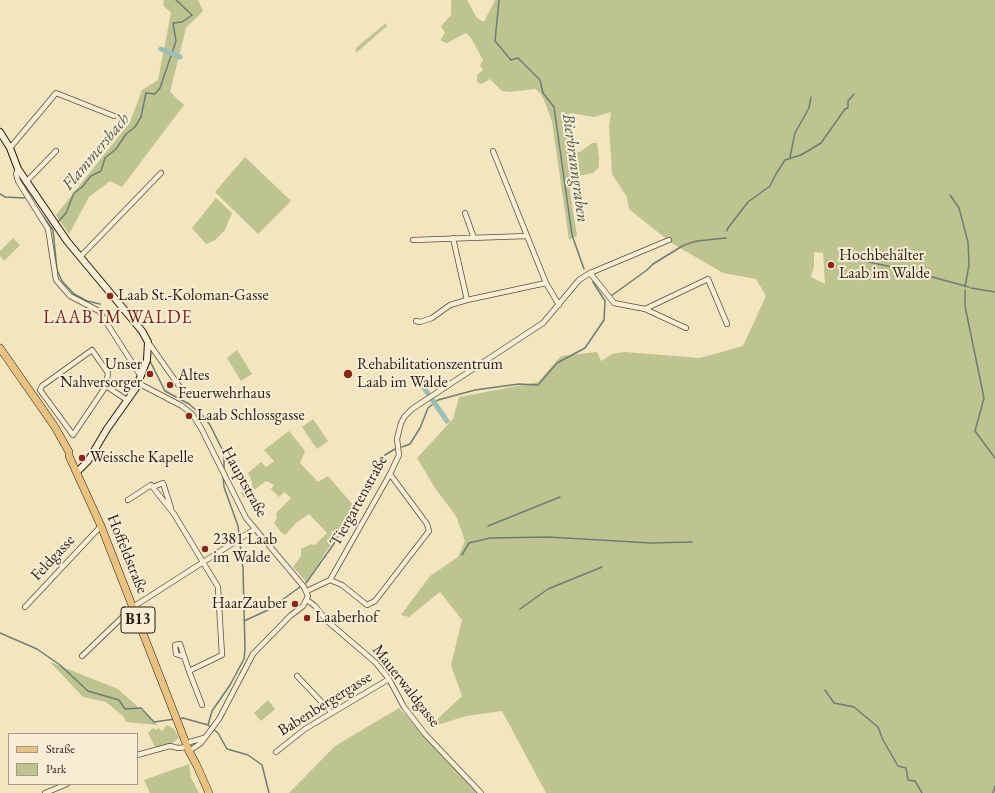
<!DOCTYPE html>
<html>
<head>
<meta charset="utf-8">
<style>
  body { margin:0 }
  #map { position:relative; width:995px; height:793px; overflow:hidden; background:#f3e5be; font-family:"EB Garamond",serif }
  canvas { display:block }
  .legend { position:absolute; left:8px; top:733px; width:130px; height:52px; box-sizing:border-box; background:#f7eed5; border:1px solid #a49a87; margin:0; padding:5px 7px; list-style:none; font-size:12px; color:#271c12 }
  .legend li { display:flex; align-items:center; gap:8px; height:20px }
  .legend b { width:20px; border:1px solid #a49a87 }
</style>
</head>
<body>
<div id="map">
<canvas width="995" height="793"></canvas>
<ul class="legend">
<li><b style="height:5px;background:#eac27f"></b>Straße</li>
<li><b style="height:11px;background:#bdc490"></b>Park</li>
</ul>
</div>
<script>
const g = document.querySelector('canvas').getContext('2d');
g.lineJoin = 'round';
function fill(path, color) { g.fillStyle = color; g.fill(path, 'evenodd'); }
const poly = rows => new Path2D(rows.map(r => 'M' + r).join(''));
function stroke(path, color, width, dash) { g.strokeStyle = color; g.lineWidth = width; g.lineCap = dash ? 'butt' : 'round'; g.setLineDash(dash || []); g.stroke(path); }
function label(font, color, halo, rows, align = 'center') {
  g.font = font + ' "EB Garamond",serif'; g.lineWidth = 4; g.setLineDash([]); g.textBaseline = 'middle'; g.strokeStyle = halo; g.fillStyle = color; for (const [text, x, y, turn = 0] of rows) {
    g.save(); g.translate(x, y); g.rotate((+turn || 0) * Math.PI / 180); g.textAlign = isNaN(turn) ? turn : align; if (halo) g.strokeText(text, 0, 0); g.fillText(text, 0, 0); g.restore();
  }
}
const green = poly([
  [164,0,198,0,203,11,186,28,170,92,184,105,122,187,110,181,89,197,69,234,56,215,130,122,142,90,158,80,171,13,163,5],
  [451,0,467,0,477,18,484,22,495,0,995,0,995,793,546,793,502,711,466,716,428,728,462,696,451,665,462,620,440,592,409,617,401,615,430,576,458,557,465,541,456,516,435,488,417,458,453,419,459,397,538,382,561,356,597,352,601,361,612,354,625,352,700,358,743,346,766,296,756,279,723,273,670,242,629,209,627,197,612,174,609,126,611,112,594,117,570,113,568,120,569,147,574,151,580,152,592,143,597,143,599,158,599,167,593,173,568,178,577,236,569,240,552,122,544,100,540,93,535,89,509,92,502,91,490,79,482,84,477,82,477,75,483,70,480,65,483,60,471,38,466,33,447,43,441,41,441,39,445,33,441,26,451,15],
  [814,252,823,253,825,284,811,277,814,267],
  [386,23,387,26,356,53,356,48],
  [245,157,291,201,258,234,215,192],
  [216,198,232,213,225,230,215,240,206,244,192,228],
  [13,238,20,245,4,261,0,256,0,251],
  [237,350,252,374,241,381,227,358],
  [313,419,328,441,317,449,302,427],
  [289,431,305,451,300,463,318,482,328,476,353,505,337,535,306,582,293,567,301,556,301,549,311,544,315,545,327,533,309,514,297,522,285,535,281,532,274,523,277,518,276,513,291,498,284,492,279,497,271,489,274,485,266,481,244,498,241,493,252,487,252,482,248,473,261,462,266,467,274,461,264,450],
  [50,662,118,689,158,725,126,722,123,716,106,702,83,697],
  [268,700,275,709,261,721,254,713],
  [399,708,477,793,289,793,335,746],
  [167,725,174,729,179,738,171,744,155,747,148,733,153,728,156,730,158,728,162,731],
  [189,764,191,778,199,793,150,793,144,780]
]);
const stream = poly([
  [499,0,495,41,511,60,518,58,540,80,543,93,554,107,572,235,584,269],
  [790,157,795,133,809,108,811,97],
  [0,194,5,197,25,198],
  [950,195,959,208,968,242,969,265,965,287],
  [35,205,53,230,57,270,62,281,74,294,87,301,100,304],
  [57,223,66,213,74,193,82,187,91,176,101,171,105,158,116,149,126,134,135,127,141,117,146,93,155,94,160,88,176,41,173,23,182,22,192,15,176,0],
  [727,231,728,228,748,202,770,186,776,174,785,160,801,155,821,143,845,109,848,108,848,101,854,94],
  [851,258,910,271,969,287],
  [971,288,995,292],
  [965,290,965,306,984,398,975,431,995,458],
  [611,296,647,270,653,264,684,245,697,241,726,238],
  [150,361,165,391,189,404,203,416,210,425,222,449,224,458,224,470],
  [402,447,410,444,420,428,428,408,438,400,475,390,519,384,538,385,557,363,585,348,604,320,605,301,593,282],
  [223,476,224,487,238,526,243,569,245,649,244,659,230,685,212,711,208,725,218,733,227,749,248,755,262,765,269,793],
  [488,526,560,497],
  [462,555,469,543,490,538,548,537,651,543,692,542],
  [306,583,333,545,385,455,395,449],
  [520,609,548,589,602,567],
  [244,621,268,610,300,587],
  [0,633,37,649,60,665,88,691,119,700,125,709,141,708,154,722,175,719],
  [825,690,834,703,854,707,878,727,883,740,898,766,906,768,908,780,915,781,922,793],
  [179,719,183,718,208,725],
  [993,793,995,786]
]);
const canal = poly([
  [161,49,180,57],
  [422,385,447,421]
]);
const street = poly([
  [10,148,56,93,114,116],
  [493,151,546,283,559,305],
  [18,169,16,174,18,181,48,229,56,280,70,296,99,311,140,375],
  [26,182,56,151],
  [465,213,474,238],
  [453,238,467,300],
  [413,240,527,236],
  [80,257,161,173],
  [590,273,614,303,645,309,686,328],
  [645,309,708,279,727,324],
  [416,321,420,322,432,318,450,305,467,300,546,283],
  [148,342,184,393],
  [138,383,182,406,192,414,201,428,246,518,304,587,308,596,303,606,290,616,253,654,219,719,201,743,189,751],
  [106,386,108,373,92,350,42,386,40,390,73,435,106,386,127,400],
  [153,487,163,483,171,508],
  [128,500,151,485,174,514,218,587,222,655,189,671,180,644,175,645,176,654,184,657],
  [330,580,342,585,367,605,375,601,429,531,427,524,390,474],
  [307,591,330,580,390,474,399,455,397,439,401,423,405,416,412,409,543,323,579,280,590,273,669,240],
  [307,600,315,606,327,621,375,662,389,679,404,707,425,734,481,793],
  [25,607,101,526],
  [82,656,133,607,255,529],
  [189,671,202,705],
  [297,676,332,713],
  [186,743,204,738],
  [276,752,305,729,389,679],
  [137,755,170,746,178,748,188,747],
  [45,793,67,784]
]);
const secondary = poly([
  [0,132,10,148,18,169,67,241,142,331,148,342,147,360,136,388,107,429,88,461,77,472]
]);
const primary = poly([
  [0,348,55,427,69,452,69,456,101,526,189,751,197,766,209,793]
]);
const markers = [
  [831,265,4,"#8f2418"],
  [110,296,4,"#8f2418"],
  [150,374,4,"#8f2418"],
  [348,374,5,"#8f2418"],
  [170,385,4,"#8f2418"],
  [189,416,4,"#8f2418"],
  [82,458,4,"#8f2418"],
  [205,549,4,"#8f2418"],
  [295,604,4,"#8f2418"],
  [307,618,4,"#8f2418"]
];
const shields = [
  [138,620,34]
];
const shieldNames = [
  ["B13",138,620]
];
const poiNames = [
  ["Hochbehälter",839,256],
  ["Laab im Walde",839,274],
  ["Laab St.-Koloman-Gasse",118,296],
  ["Unser",142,365,"right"],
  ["Nahversorger",142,383,"right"],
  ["Rehabilitationszentrum",357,365],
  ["Laab im Walde",357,383],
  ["Altes",178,376],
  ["Feuerwehrhaus",178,394],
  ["Laab Schlossgasse",197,416],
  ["Weissche Kapelle",90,458],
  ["2381 Laab",213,540],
  ["im Walde",213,558],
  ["HaarZauber",287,604,"right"],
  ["Laaberhof",315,618]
];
const streetNames = [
  ["Hauptstraße",244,482,61],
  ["Tiergartenstraße",359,501,-61],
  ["Hoffeldstraße",127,554,68],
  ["Feldgasse",53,558,-47],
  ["Mauerwaldgasse",406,686,52],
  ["Babenbergergasse",325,704,-32]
];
const waterNames = [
  ["Flammersbach",96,152,-50],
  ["Bierbrunngraben",575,168,82]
];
const quarterNames = [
  ["LAAB IM WALDE",118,318]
];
fill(green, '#bdc490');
stroke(stream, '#6d7d74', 1.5);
stroke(canal, '#9cbeb6', 5);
stroke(street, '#5a4e3d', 6);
stroke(secondary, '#271c12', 8);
stroke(primary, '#271c12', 8);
stroke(street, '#f7eed5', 4.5);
stroke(secondary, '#f7eed5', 6);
stroke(primary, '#eac27f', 7);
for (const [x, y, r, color] of markers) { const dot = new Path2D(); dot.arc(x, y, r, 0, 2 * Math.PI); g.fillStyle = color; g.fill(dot); stroke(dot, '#f7eed5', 1.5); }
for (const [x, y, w] of shields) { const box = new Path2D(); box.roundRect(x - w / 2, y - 13, w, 26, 3); g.fillStyle = '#f7eed5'; g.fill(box); stroke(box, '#271c12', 1); }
label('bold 15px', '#271c12', null, shieldNames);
label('16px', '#271c12', '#f7eed5', poiNames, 'left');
label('16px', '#271c12', '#f7eed5', streetNames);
label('italic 17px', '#50554b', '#f7eed5', waterNames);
g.letterSpacing = '1px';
label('18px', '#7a1f14', '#f7eed5', quarterNames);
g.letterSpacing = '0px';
</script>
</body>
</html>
